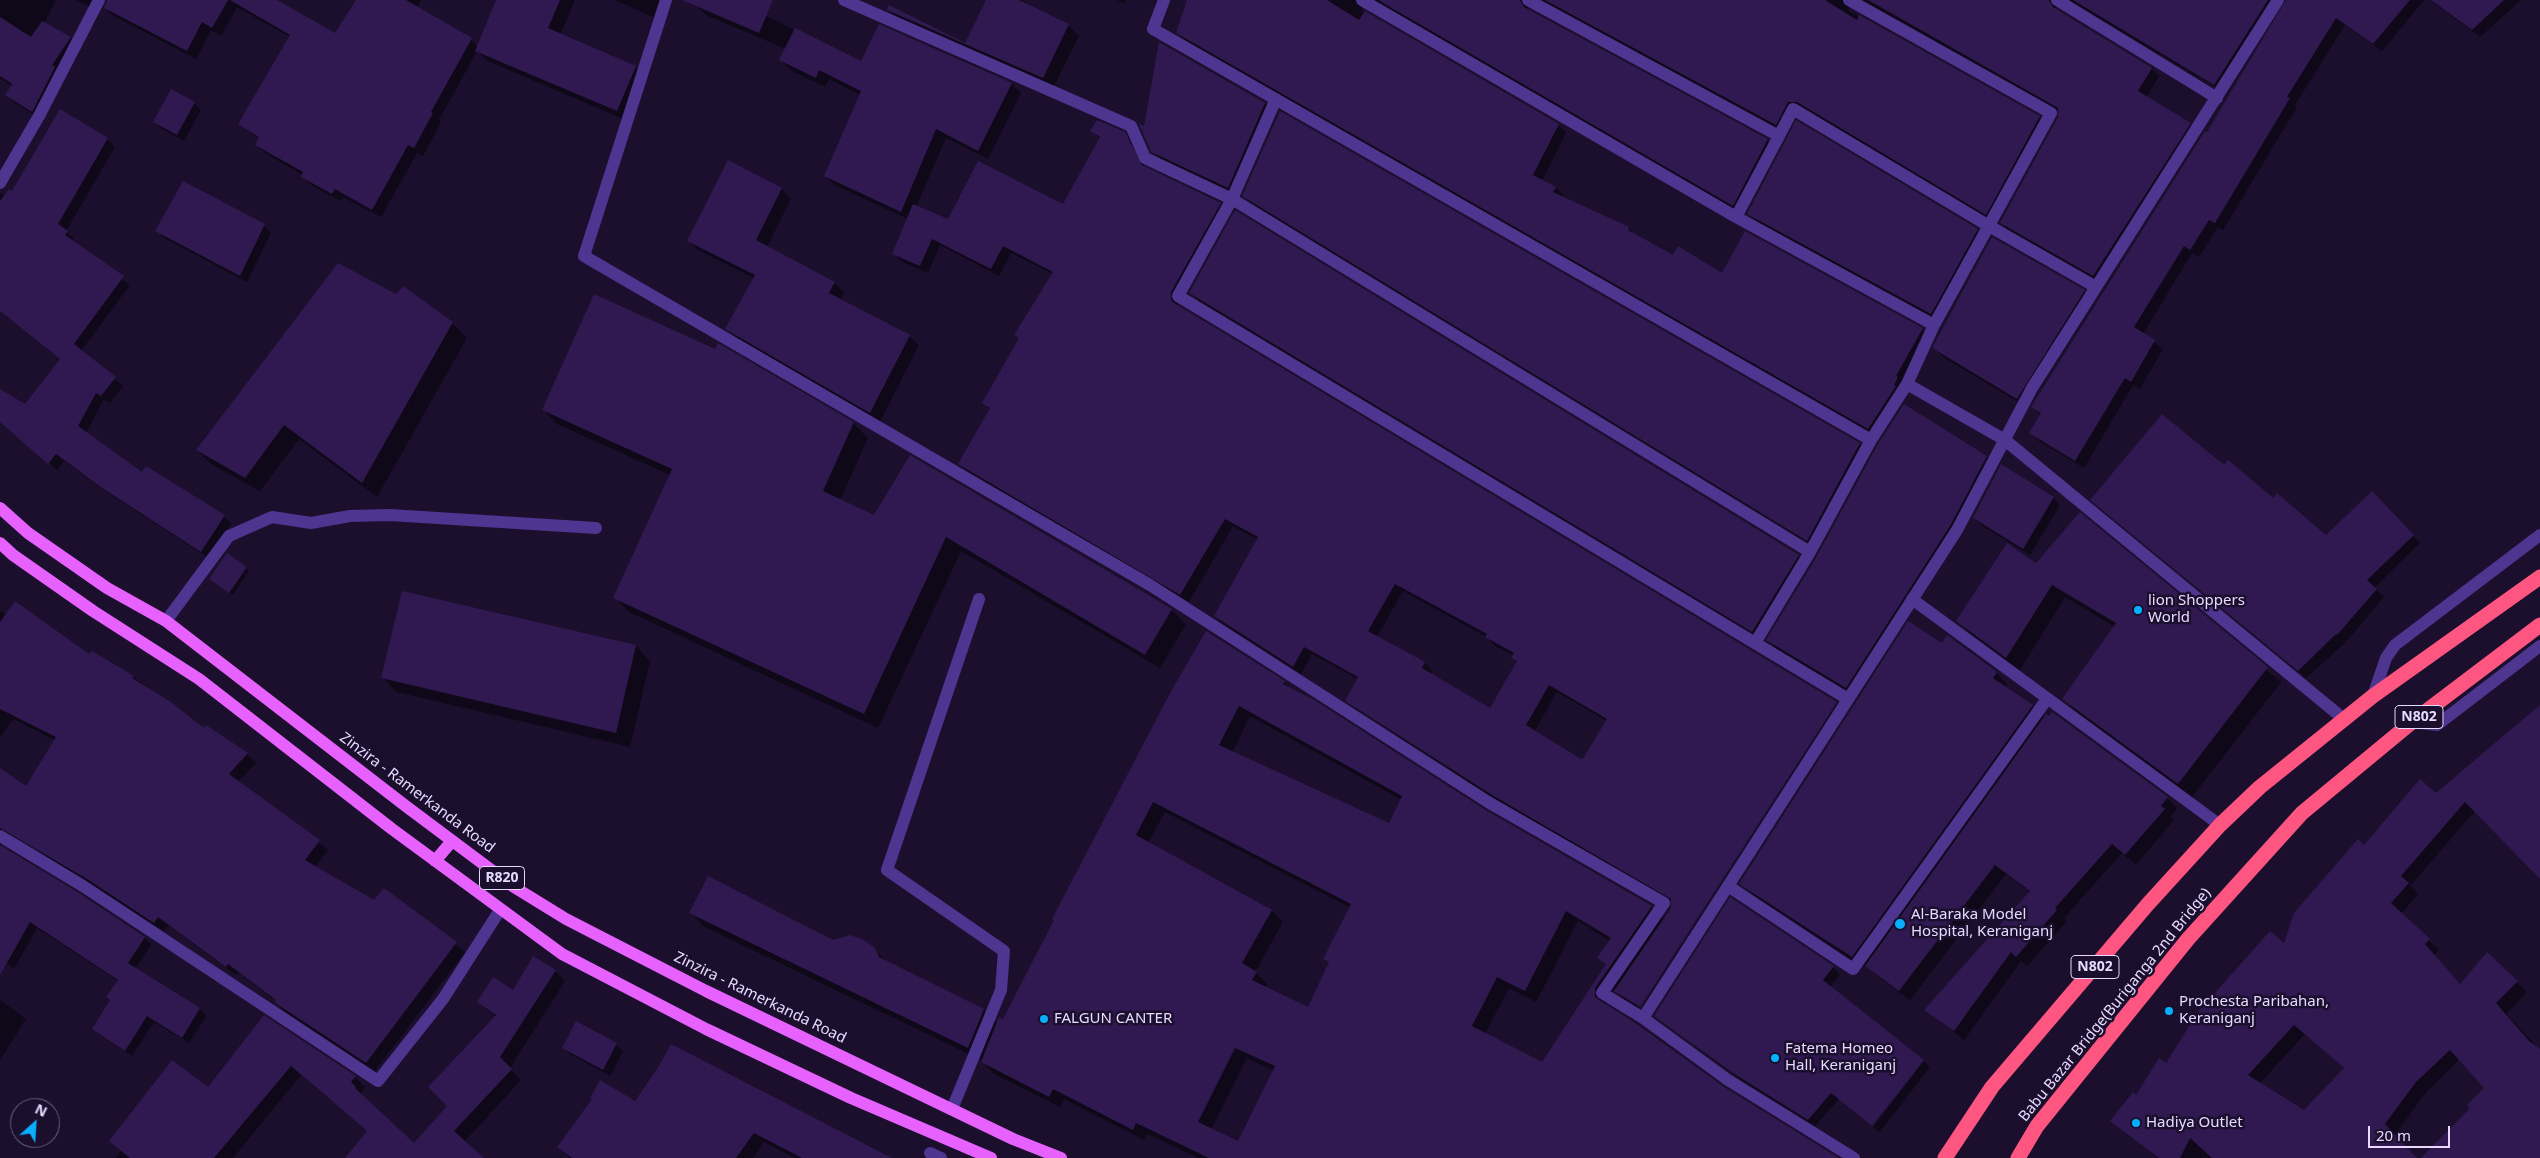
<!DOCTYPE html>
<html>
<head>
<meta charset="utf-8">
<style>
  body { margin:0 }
  #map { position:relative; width:2540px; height:1158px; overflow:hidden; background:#1b0f2d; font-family:"Noto Sans",sans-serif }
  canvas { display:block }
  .north { position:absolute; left:10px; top:1098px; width:50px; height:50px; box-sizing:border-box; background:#1b0f2d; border:1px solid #6d6081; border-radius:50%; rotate:26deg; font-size:14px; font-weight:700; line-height:20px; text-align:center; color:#e7daff }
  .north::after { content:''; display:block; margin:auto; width:18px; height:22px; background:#06afff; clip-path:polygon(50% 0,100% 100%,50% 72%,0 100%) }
  .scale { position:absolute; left:2368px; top:1126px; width:82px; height:22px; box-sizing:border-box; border:2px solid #e7daff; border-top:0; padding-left:6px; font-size:15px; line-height:18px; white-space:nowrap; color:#e7daff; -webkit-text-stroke:4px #1b0f2d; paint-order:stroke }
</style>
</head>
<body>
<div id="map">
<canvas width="2540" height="1158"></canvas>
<div class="north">N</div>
<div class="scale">20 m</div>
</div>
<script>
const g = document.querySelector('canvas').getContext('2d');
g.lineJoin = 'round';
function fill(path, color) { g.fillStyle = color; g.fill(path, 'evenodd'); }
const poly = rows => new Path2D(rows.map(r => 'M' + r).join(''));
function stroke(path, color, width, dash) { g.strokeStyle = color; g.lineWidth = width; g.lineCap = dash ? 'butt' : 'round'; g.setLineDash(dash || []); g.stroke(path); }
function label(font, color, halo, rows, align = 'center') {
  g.font = font + ' "Noto Sans",sans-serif'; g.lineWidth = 5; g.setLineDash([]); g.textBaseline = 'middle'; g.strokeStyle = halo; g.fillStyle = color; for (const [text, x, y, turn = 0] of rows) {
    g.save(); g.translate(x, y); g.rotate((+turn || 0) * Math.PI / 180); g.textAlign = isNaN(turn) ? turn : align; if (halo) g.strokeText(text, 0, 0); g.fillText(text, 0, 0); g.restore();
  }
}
const shadow = poly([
  [0,0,56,0,44,24,70,38,78,46,41,119,15,103,7,94,12,86,0,78],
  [75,0,275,0,336,35,369,0,421,0,417,8,471,39,478,47,508,0,575,0,560,35,635,67,646,78,628,121,488,61,477,51,439,120,441,122,423,156,417,153,381,217,343,197,341,201,311,185,302,176,303,175,265,153,256,145,260,139,240,124,290,37,237,7,221,36,211,30,196,59,114,16,105,8,108,1,103,2,97,11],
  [615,0,660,0,653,17],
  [698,0,733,0,861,62,880,26,1012,84,1021,93,988,159,946,138,916,207,949,221,1063,206,1100,139,1092,131,1124,133,1132,141,1146,169,1220,204,1228,211,1178,300,1178,307,1835,703,1639,1008,1623,998,1614,989,1606,1000,1606,1006,1723,1088,1833,1158,1198,1158,1148,1134,1144,1140,1064,1099,1060,1107,994,1074,983,1061,705,927,691,913,874,949,887,962,984,1010,997,1024,1004,1020,1206,632,1284,682,1292,690,1483,810,1652,907,1664,919,1672,908,1672,902,1501,803,1355,708,1347,700,1358,679,1312,654,1301,674,1223,624,1215,616,1258,540,1233,526,1189,602,967,471,959,464,990,409,984,403,1020,339,1015,335,1053,274,1011,253,999,276,940,245,928,273,901,261,894,253,908,219,835,185,826,176,860,95,829,79,825,87,790,70,781,60,786,49,706,15,696,5],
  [1403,591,1487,637,1494,645,1514,656,1513,658,1517,663,1490,710,1431,674,1432,671,1425,663,1377,637],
  [1557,692,1607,721,1585,758,1581,760,1534,732],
  [1250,716,1402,800,1389,825,1232,753],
  [1165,812,1351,908,1324,959,1330,964,1308,1009,1265,988,1267,984,1255,972,1283,922,1272,911,1148,843],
  [1578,921,1610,941,1599,958,1607,966,1542,1063,1485,1034,1509,988,1536,1002],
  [1247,1058,1274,1071,1239,1143,1211,1130],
  [987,0,1022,0,1027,5,1068,25,1079,36,1053,88,899,20,888,10,890,7,966,45],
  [1117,0,1126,0,1124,4],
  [1188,0,1369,0,1363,3,1362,11,1558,125,1566,133,1542,181,1556,188,1564,196,1562,197,1628,228,1636,236,1674,257,1723,275,1746,233,1923,330,1931,337,1877,436,1186,41,1178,33],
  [1373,0,2064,0,2058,3,2056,9,2151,68,2159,76,2146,98,2190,124,2198,131,2102,283,2009,231,2001,223,2059,117,2059,112,1862,0,1849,5,1849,11,2039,117,2047,125,1994,222,1806,110,1796,110,1784,132,1531,1,1527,10,1767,140,1775,148,1741,213],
  [2068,0,2285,0,2279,3,2223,92],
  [2287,0,2424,0,2382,51,2345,25,2295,105,2297,107,2223,230,2218,227,2199,257,2192,253,2143,334,2163,349,2140,389,2133,385,2084,468,2039,441,2031,433,2041,415,2033,407,2207,134],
  [2430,0,2521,0,2480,37],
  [1160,44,1265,104,1272,111,1235,194,1160,159,1152,151],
  [194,103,201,110,184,141,162,129,155,122],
  [107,139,115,147,66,231,74,240,73,242,130,285,81,351,123,386,110,403,104,399,86,433,142,474,224,516,231,523,209,558,111,495,64,461,57,470,0,421,0,391,25,406,61,360,0,311,0,193,5,197,13,193],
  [729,162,782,189,791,199,767,247,835,283,844,293,840,300,909,336,919,345,880,422,736,338,727,329,754,278,698,250,689,241],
  [1244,196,1859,444,1867,452,1815,547,1251,203],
  [1748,213,1977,230,1986,238,1940,322,1757,222],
  [264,225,271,233,247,282,164,238,157,230],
  [403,288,452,323,467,338,377,497,299,439,260,491,211,464,197,450,397,296],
  [2084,291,2093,300,2027,407,1943,357,1934,348],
  [1190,293,1798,556,1805,563,1760,638,1198,300],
  [718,345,853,423,868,438,840,500,875,516,910,456,1171,610,1186,624,1160,668,961,551,878,728,629,612,615,597,670,475,557,424,543,409,715,350],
  [1986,456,1994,464,1854,695,1775,648,1768,640,1818,557],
  [2224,467,2326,537,2372,493,2420,543,2374,588,2384,597,2346,642,2306,678,2100,508],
  [2053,498,2060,505,2030,555,1981,525,1974,518],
  [2080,514,2281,682,2192,797,2077,712,2063,699,2115,627,2065,597,2020,670,1971,634,1958,621,2036,565],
  [246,568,249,571,233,595,214,582],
  [0,611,133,677,204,729,247,754,256,763,238,782,328,850,315,867,375,902,384,889,465,952,375,1071,284,1011,276,1001,238,972,236,975,168,925,164,931,19,839,1,841,0,874,0,769,27,788,55,740,13,719,0,738],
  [1942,645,1996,673,2007,684,2005,687,2032,706,2045,718,2050,717,2052,714,2167,798,2177,808,2171,817,2174,820,2136,865,2122,853,2064,918,2067,921,2027,966,2021,961,1964,1040,1926,1010,2030,892,2006,874,1910,1000,1877,976,1865,965,1863,967,1752,894,1741,883],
  [636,646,650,661,630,747,397,692,383,678],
  [1837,704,1844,710,1649,1014,1641,1009],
  [2540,707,2540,877,2475,811,2410,886,2418,894,2401,914,2439,950,2434,955,2460,986,2487,954,2527,992,2506,1014,2540,1050,2540,1158,2422,1158,2472,1108,2486,1088,2460,1059,2426,1092,2395,1135,2416,1158,2158,1158,2112,1121,2284,946,2365,846,2436,795],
  [2305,1034,2345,1069,2304,1112,2259,1084],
  [11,854,145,938,151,945,135,969,200,1009,206,1016,189,1043,154,1022,132,1056,100,1035,93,1029,111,1001,118,981,37,928,14,969,0,957,0,915],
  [1833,967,1840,974,1830,987,1872,1125,1839,1099,1815,1126,1741,1080,1656,1016],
  [555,971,565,981,510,1068,521,1080,464,1142,482,1158,346,1158,368,1132,301,1075,233,1158,116,1158,121,1151,209,1089,264,1017,355,1077,365,1087,361,1093,365,1098,414,1145,448,1106,496,1017,478,1002,514,992],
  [0,1000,26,1019,0,1060],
  [616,1044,623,1051,610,1076,570,1054,563,1047],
  [1924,1061,1930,1067,1880,1132,1873,1127],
  [636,1103,878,1158,795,1158,764,1142,753,1158,570,1158,559,1147]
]);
const building = poly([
  [107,0,228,0,212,28,202,22,187,51,104,8],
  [230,0,277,0,335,33,356,0,406,0,472,38,431,112,433,113,414,148,408,145,372,210,335,189,332,194,301,177,303,172,255,145,259,137,238,124,290,35],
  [496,0,560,0,548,28,636,66,617,111,475,51],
  [682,0,773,0,759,33],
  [986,0,1019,0,1069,24,1043,78,887,10,889,5,965,43],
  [1187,0,1327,0,1359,20,1365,11,1559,124,1533,175,1556,187,1553,192,1629,227,1628,230,1673,255,1678,246,1722,273,1745,231,1923,328,1896,376,1898,377,1894,385,1896,386,1868,429,1176,33],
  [1378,0,1520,0,1524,7,1768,139,1733,206],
  [1545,0,1825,0,1857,20,1859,15,2040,116,1986,215,1797,102,1788,102,1776,125],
  [1868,0,2049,0,2053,7,2152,68,2138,91,2191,123,2093,276,2000,223,2058,117,2058,108],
  [2073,0,2268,0,2214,85],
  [2286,0,2410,0,2373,44,2336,18,2287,97,2290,98,2215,223,2209,220,2190,250,2184,246,2134,327,2155,340,2131,382,2125,378,2075,461,2029,433,2041,413,2031,407,2205,131,2207,132],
  [2431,0,2504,0,2472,30],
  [0,17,31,37,42,21,71,37,52,65,55,67,32,112,5,95,12,84,0,76],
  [879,24,1012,83,978,151,936,129,901,212,824,176,861,91,819,70,816,78,779,60,795,28,861,61],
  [1159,42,1265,103,1228,188,1151,152,1139,124,1144,126],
  [171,89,195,102,177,135,153,122],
  [60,109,108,138,58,224,68,231,65,235,124,276,74,344,116,377,101,396,96,393,78,426,142,472,146,466,225,515,201,552,102,488,56,454,48,464,0,422,0,389,25,404,60,359,0,311,0,201,9,189,12,191],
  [1280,111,1860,443,1807,541,1242,196],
  [1097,120,1125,132,1142,165,1221,203,1171,292,1171,300,1174,303,1837,702,1640,1007,1614,991,1671,908,1671,899,1492,795,1345,701,1358,677,1304,647,1293,667,1214,616,1258,537,1225,519,1180,595,958,464,990,408,982,403,1019,338,1014,335,1053,272,1003,246,991,269,932,239,920,266,892,254,913,204,948,219,978,161,1063,204,1100,137,1090,131],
  [1395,584,1487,634,1485,637,1514,653,1511,658,1517,661,1490,708,1422,668,1425,662,1368,631],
  [1549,685,1607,719,1584,757,1581,759,1526,725],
  [1796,120,1978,229,1931,314,1747,214],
  [728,160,782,188,756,240,835,282,829,293,910,335,870,413,725,329,755,275,687,241],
  [183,181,265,224,240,276,155,231],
  [1235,210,1799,555,1752,632,1189,293],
  [1992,237,2085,290,2017,399,1932,348],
  [338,263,396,294,403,286,453,322,362,483,284,425,245,478,196,450],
  [594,294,715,349,718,343,854,422,823,491,874,515,910,455,1172,609,1145,655,946,537,864,714,613,598,672,469,542,410],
  [1904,404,1987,456,1950,526,1846,688,1766,640,1817,556,1878,444],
  [2162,414,2224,465,2228,460,2273,498,2277,493,2326,535,2372,491,2414,535,2367,580,2377,589,2337,635,2336,634,2298,671,2090,500],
  [2001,464,2054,497,2023,549,1973,518],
  [2080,512,2268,667,2178,784,2062,699,2116,623,2052,585,2006,658,1956,621,2007,543,2036,563],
  [227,553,247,567,229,593,209,579],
  [402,591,636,645,616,733,381,678],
  [15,601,89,654,92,651,134,676,132,678,171,702,204,728,206,725,248,753,229,774,320,840,305,860,374,900,384,888,457,942,366,1063,274,1002,276,1000,228,964,226,967,158,917,154,923,87,879,0,828,0,768,26,786,56,737,0,709,0,622],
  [1908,621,1942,643,1947,635,1997,672,1993,678,2033,705,1852,957,1739,884],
  [1206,631,1285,681,1283,684,1316,701,1484,809,1652,906,1595,988,1595,997,1638,1025,1724,1087,1839,1158,1209,1158,1136,1123,1133,1130,1053,1089,1049,1097,981,1062,999,1017,1003,1019,1054,920,1052,919,1169,695],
  [1239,706,1402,796,1389,823,1219,745],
  [1153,802,1351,904,1323,959,1329,962,1308,1007,1252,980,1257,972,1242,963,1272,910,1136,835],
  [1566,911,1611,938,1597,958,1606,964,1542,1062,1472,1026,1497,977,1525,991],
  [1235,1048,1275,1066,1238,1141,1198,1122],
  [2540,705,2540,879,2465,802,2401,876,2409,883,2391,903,2430,939,2425,944,2460,984,2487,952,2518,981,2496,1003,2529,1041,2540,1049,2540,1158,2421,1158,2470,1108,2467,1105,2484,1088,2450,1050,2416,1082,2385,1124,2417,1158,2212,1158,2190,1138,2180,1158,2159,1158,2110,1121,2133,1092,2136,1095,2159,1058,2166,1063,2198,1012,2270,931,2284,943,2294,913,2358,839,2364,845,2420,779,2436,793],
  [2294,1025,2344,1068,2304,1110,2248,1075],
  [2052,712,2168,797,2161,806,2165,809,2125,855,2112,844,2055,908,2057,910,2016,957,2011,952,1954,1031,1924,1010,2030,891,1995,865,1899,991,1865,966,2046,714,2049,716],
  [0,845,79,893,145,937,128,963,200,1008,182,1038,147,1016,125,1051,92,1029,110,1000,106,997,118,980,30,922,0,975],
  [708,876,833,940,850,935,864,940,875,948,879,957,984,1009,968,1048,689,913],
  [1730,897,1834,966,1823,980,1924,1060,1872,1126,1831,1093,1808,1120,1733,1073,1654,1016],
  [533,956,556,970,500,1057,512,1069,454,1131,484,1158,345,1158,367,1131,291,1066,214,1158,130,1158,109,1141,172,1060,208,1087,264,1015,356,1076,351,1082,356,1087,355,1088,414,1143,447,1106,428,1087,496,1015,477,1002,493,977,513,990],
  [576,1021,617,1043,603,1070,562,1048],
  [671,1044,892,1158,802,1158,754,1133,736,1158,572,1158,557,1147,592,1099,590,1098,600,1080,635,1101,659,1066]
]);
const lane = poly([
  [166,621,229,536,272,517,311,523,350,516,390,515,596,528]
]);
const street = poly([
  [666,0,584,256,1150,585,1488,802,1664,903,1602,993,1643,1018,1728,1080,1854,1158],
  [844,0,1131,126,1145,158,1232,199,1810,552,1871,440,1907,384,1934,325,2051,113,1849,0],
  [1164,0,1153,29,1871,440],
  [1362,0,1736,217,1779,136,1528,0],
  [2057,0,2217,98],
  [1276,99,1232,199,1178,296,1848,699],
  [1779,136,1793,109,1989,226,2096,287],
  [0,183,39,116,99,0],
  [1736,217,1934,325],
  [1907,384,2005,440,2345,720],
  [1912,599,2220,825],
  [1755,643,1810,552],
  [2373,696,2386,658,2395,645,2540,535],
  [2412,722,2437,725,2540,646],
  [0,836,83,886,378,1081,443,999,500,910],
  [1728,886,1853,969,2047,699],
  [1643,1018,1957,530,2032,388,2278,0],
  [952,1109,1001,990,1004,951,887,870,979,599],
  [930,1153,941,1158]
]);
const primary = poly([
  [0,508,28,533,107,588,166,621,407,807,514,887,566,919,706,991,1013,1139,1061,1158],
  [0,543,13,555,93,611,199,679,392,829,562,954,706,1029,851,1098,991,1158],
  [435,861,452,841]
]);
const highway = poly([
  [1945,1158,1992,1087,2148,904,2220,825,2260,787,2373,696,2540,577],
  [2018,1158,2037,1126,2188,939,2302,813,2412,722,2540,625]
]);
const markers = [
  [2138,610,5,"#06afff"],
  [1900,924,6,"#06afff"],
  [2169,1011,5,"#06afff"],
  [1044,1019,5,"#06afff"],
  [1775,1058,5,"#06afff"],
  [2136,1123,5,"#06afff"]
];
const shields = [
  [2419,717,48],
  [502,878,45],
  [2095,967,48]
];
const shieldNames = [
  ["N802",2419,717],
  ["R820",502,878],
  ["N802",2095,967]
];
const poiNames = [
  ["lion Shoppers",2148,601],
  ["World",2148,618],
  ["Al-Baraka Model",1911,915],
  ["Hospital, Keraniganj",1911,932],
  ["Prochesta Paribahan,",2179,1002],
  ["Keraniganj",2179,1019],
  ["FALGUN CANTER",1054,1019],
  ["Fatema Homeo",1785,1049],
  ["Hall, Keraniganj",1785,1066],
  ["Hadiya Outlet",2146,1123]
];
const streetNames = [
  ["Zinzira - Ramerkanda Road",417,793,37],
  ["Zinzira - Ramerkanda Road",760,998,26],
  ["Babu Bazar Bridge(Buriganga 2nd Bridge)",2115,1005,-51]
];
fill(shadow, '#0007');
fill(building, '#301950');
stroke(lane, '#4d3590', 12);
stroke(street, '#4d3590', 12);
stroke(primary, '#e761ff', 12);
stroke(highway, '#ff5581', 15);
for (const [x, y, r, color] of markers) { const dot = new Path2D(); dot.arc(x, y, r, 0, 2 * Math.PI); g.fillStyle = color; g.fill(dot); stroke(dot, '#1b0f2d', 2); }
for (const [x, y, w] of shields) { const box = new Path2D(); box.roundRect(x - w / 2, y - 11.5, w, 23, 4); g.fillStyle = '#1b0f2d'; g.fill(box); stroke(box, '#e7daff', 1); }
label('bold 14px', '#e7daff', null, shieldNames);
label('15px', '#e7daff', '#1b0f2d', poiNames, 'left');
label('15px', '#e7daff', '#1b0f2d', streetNames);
</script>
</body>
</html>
